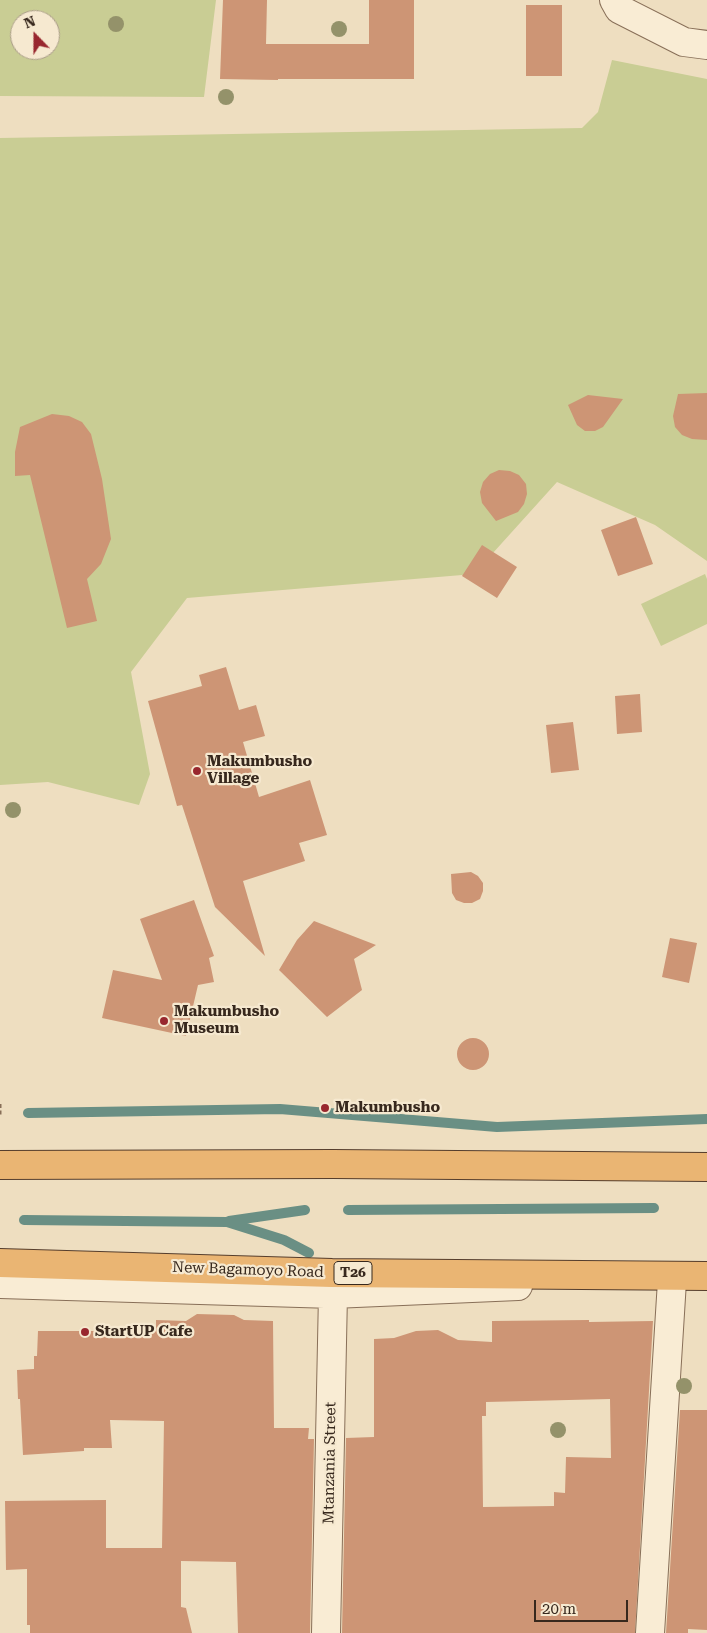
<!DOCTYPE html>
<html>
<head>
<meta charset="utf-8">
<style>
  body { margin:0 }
  #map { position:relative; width:707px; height:1633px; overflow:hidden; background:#eedec0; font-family:"Roboto Serif",serif }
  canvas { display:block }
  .north { position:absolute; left:10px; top:10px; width:50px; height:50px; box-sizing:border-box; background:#f6e9d0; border:1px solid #aa9c88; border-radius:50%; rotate:338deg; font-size:14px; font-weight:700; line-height:20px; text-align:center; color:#37281d }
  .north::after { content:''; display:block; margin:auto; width:18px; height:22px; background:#98272e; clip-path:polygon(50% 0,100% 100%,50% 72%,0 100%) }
  .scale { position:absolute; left:534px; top:1600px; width:94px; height:22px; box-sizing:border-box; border:2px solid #37281d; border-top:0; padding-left:6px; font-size:15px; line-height:18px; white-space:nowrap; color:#37281d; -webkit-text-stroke:4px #f6e9d0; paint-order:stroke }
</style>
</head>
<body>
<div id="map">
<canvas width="707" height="1633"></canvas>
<div class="north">N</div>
<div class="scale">20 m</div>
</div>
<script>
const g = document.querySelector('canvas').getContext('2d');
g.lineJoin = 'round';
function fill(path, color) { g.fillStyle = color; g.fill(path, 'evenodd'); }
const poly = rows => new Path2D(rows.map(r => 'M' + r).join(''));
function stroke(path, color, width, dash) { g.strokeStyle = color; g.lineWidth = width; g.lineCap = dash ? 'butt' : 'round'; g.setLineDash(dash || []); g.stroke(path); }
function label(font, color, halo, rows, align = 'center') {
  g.font = font + ' "Roboto Serif",serif'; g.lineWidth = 4.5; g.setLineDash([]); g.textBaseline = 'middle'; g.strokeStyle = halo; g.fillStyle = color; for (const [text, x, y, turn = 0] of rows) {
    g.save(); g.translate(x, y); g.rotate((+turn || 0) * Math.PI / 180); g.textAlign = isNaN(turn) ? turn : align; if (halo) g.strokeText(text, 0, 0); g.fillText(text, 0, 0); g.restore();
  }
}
const green = poly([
  [0,0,216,0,204,97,0,96],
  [20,20,50,20,50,50,20,50],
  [612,60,707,79,707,561,655,525,557,482,474,574,187,598,131,672,150,774,139,805,48,782,0,785,0,138,582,128,598,112],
  [705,574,707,579,707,624,661,646,641,604]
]);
const stream = poly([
  [28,1113,280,1109,497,1127,707,1119],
  [348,1210,654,1208],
  [24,1220,227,1222,284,1240,309,1253],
  [229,1221,305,1210]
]);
const building = poly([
  [223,0,267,0,266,44,369,44,369,0,414,0,414,79,278,79,278,80,220,79],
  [526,5,562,5,562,76,526,76],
  [707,393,707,440,692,439,682,435,675,427,673,416,678,394],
  [588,395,623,399,603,427,595,431,585,431,577,425,568,405],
  [52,414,69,416,82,422,91,434,102,479,111,539,101,564,87,579,97,621,67,628,30,475,15,476,15,452,20,427],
  [499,470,510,471,519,475,526,484,527,494,524,504,518,512,496,521,482,503,480,492,483,482,490,474],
  [636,517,653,564,618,576,601,530],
  [482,545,517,567,497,598,462,576],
  [226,667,239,710,256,705,265,736,243,742,259,797,310,780,327,835,299,843,305,861,243,881,265,956,215,907,182,805,177,806,148,701,202,686,199,675],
  [640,694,642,732,617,734,615,696],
  [573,722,579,770,551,773,546,725],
  [471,872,478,876,483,883,483,891,480,899,472,903,464,903,456,900,452,893,451,874],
  [194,900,214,956,209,958,214,982,198,985,186,1036,102,1018,113,970,162,980,140,919],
  [314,921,376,945,354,959,362,990,327,1017,279,970,297,940],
  [670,938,697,943,689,983,662,977],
  '457 1054a16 16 0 1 1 32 0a16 16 0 1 1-32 0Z',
  [197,1314,234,1315,244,1320,273,1321,274,1428,309,1428,308,1439,314,1439,310,1633,238,1633,236,1562,181,1561,181,1607,186,1608,192,1633,30,1633,30,1625,27,1625,27,1569,6,1570,5,1501,106,1500,106,1548,162,1548,164,1421,110,1420,112,1448,84,1448,84,1451,23,1455,20,1399,18,1399,17,1370,34,1369,34,1356,37,1356,38,1331,156,1331,156,1320,186,1321],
  [589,1320,589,1322,653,1321,635,1633,342,1633,346,1438,374,1437,374,1339,394,1338,416,1331,438,1330,458,1340,492,1342,492,1321],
  [610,1399,611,1458,566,1457,565,1493,554,1492,554,1506,483,1507,482,1416,486,1416,486,1402],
  [680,1410,707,1410,707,1630,688,1629,688,1633,666,1633]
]);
const path = poly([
  [0,1104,0,1116]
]);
const minor = poly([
  [614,0,619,9,684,42,707,45],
  [0,1284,333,1294,518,1286],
  [326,1633,333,1294],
  [650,1633,672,1281]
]);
const trunk = poly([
  [0,1165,333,1164,707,1167],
  [0,1263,332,1273,707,1276]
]);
const trees = [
  [116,24],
  [339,29],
  [226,97],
  [13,810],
  [684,1386],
  [558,1430]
];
const markers = [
  [197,771,5,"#98272e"],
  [164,1021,5,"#98272e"],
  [325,1108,5,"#98272e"],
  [85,1332,5,"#98272e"]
];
const shields = [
  [353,1273,38]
];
const shieldNames = [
  ["T26",353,1273]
];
const poiNames = [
  ["Makumbusho",207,762],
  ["Village",207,779],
  ["Makumbusho",174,1012],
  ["Museum",174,1029],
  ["Makumbusho",335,1108],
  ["StartUP Cafe",95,1332]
];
const streetNames = [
  ["New Bagamoyo Road",248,1270,2],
  ["Mtanzania Street",330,1463,-89]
];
fill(green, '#c9cd94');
stroke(stream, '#6a8f84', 10);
fill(building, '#cd9575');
stroke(minor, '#886f58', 30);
stroke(trunk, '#553d2c', 30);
stroke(path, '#886f58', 3, [4, 2.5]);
stroke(minor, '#f9ecd4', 28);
stroke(trunk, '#eab573', 28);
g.fillStyle = '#94926a';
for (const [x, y] of trees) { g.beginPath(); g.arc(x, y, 8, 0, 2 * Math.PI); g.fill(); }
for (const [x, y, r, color] of markers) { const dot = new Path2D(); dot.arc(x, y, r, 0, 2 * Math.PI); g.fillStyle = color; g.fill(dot); stroke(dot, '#f6e9d0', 2); }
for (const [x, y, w] of shields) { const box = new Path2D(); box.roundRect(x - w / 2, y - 11.5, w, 23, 4); g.fillStyle = '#f6e9d0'; g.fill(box); stroke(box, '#37281d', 1); }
label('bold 14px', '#37281d', null, shieldNames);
label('bold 15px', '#37281d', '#f6e9d0', poiNames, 'left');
label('15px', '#37281d', '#f6e9d0', streetNames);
</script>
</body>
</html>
